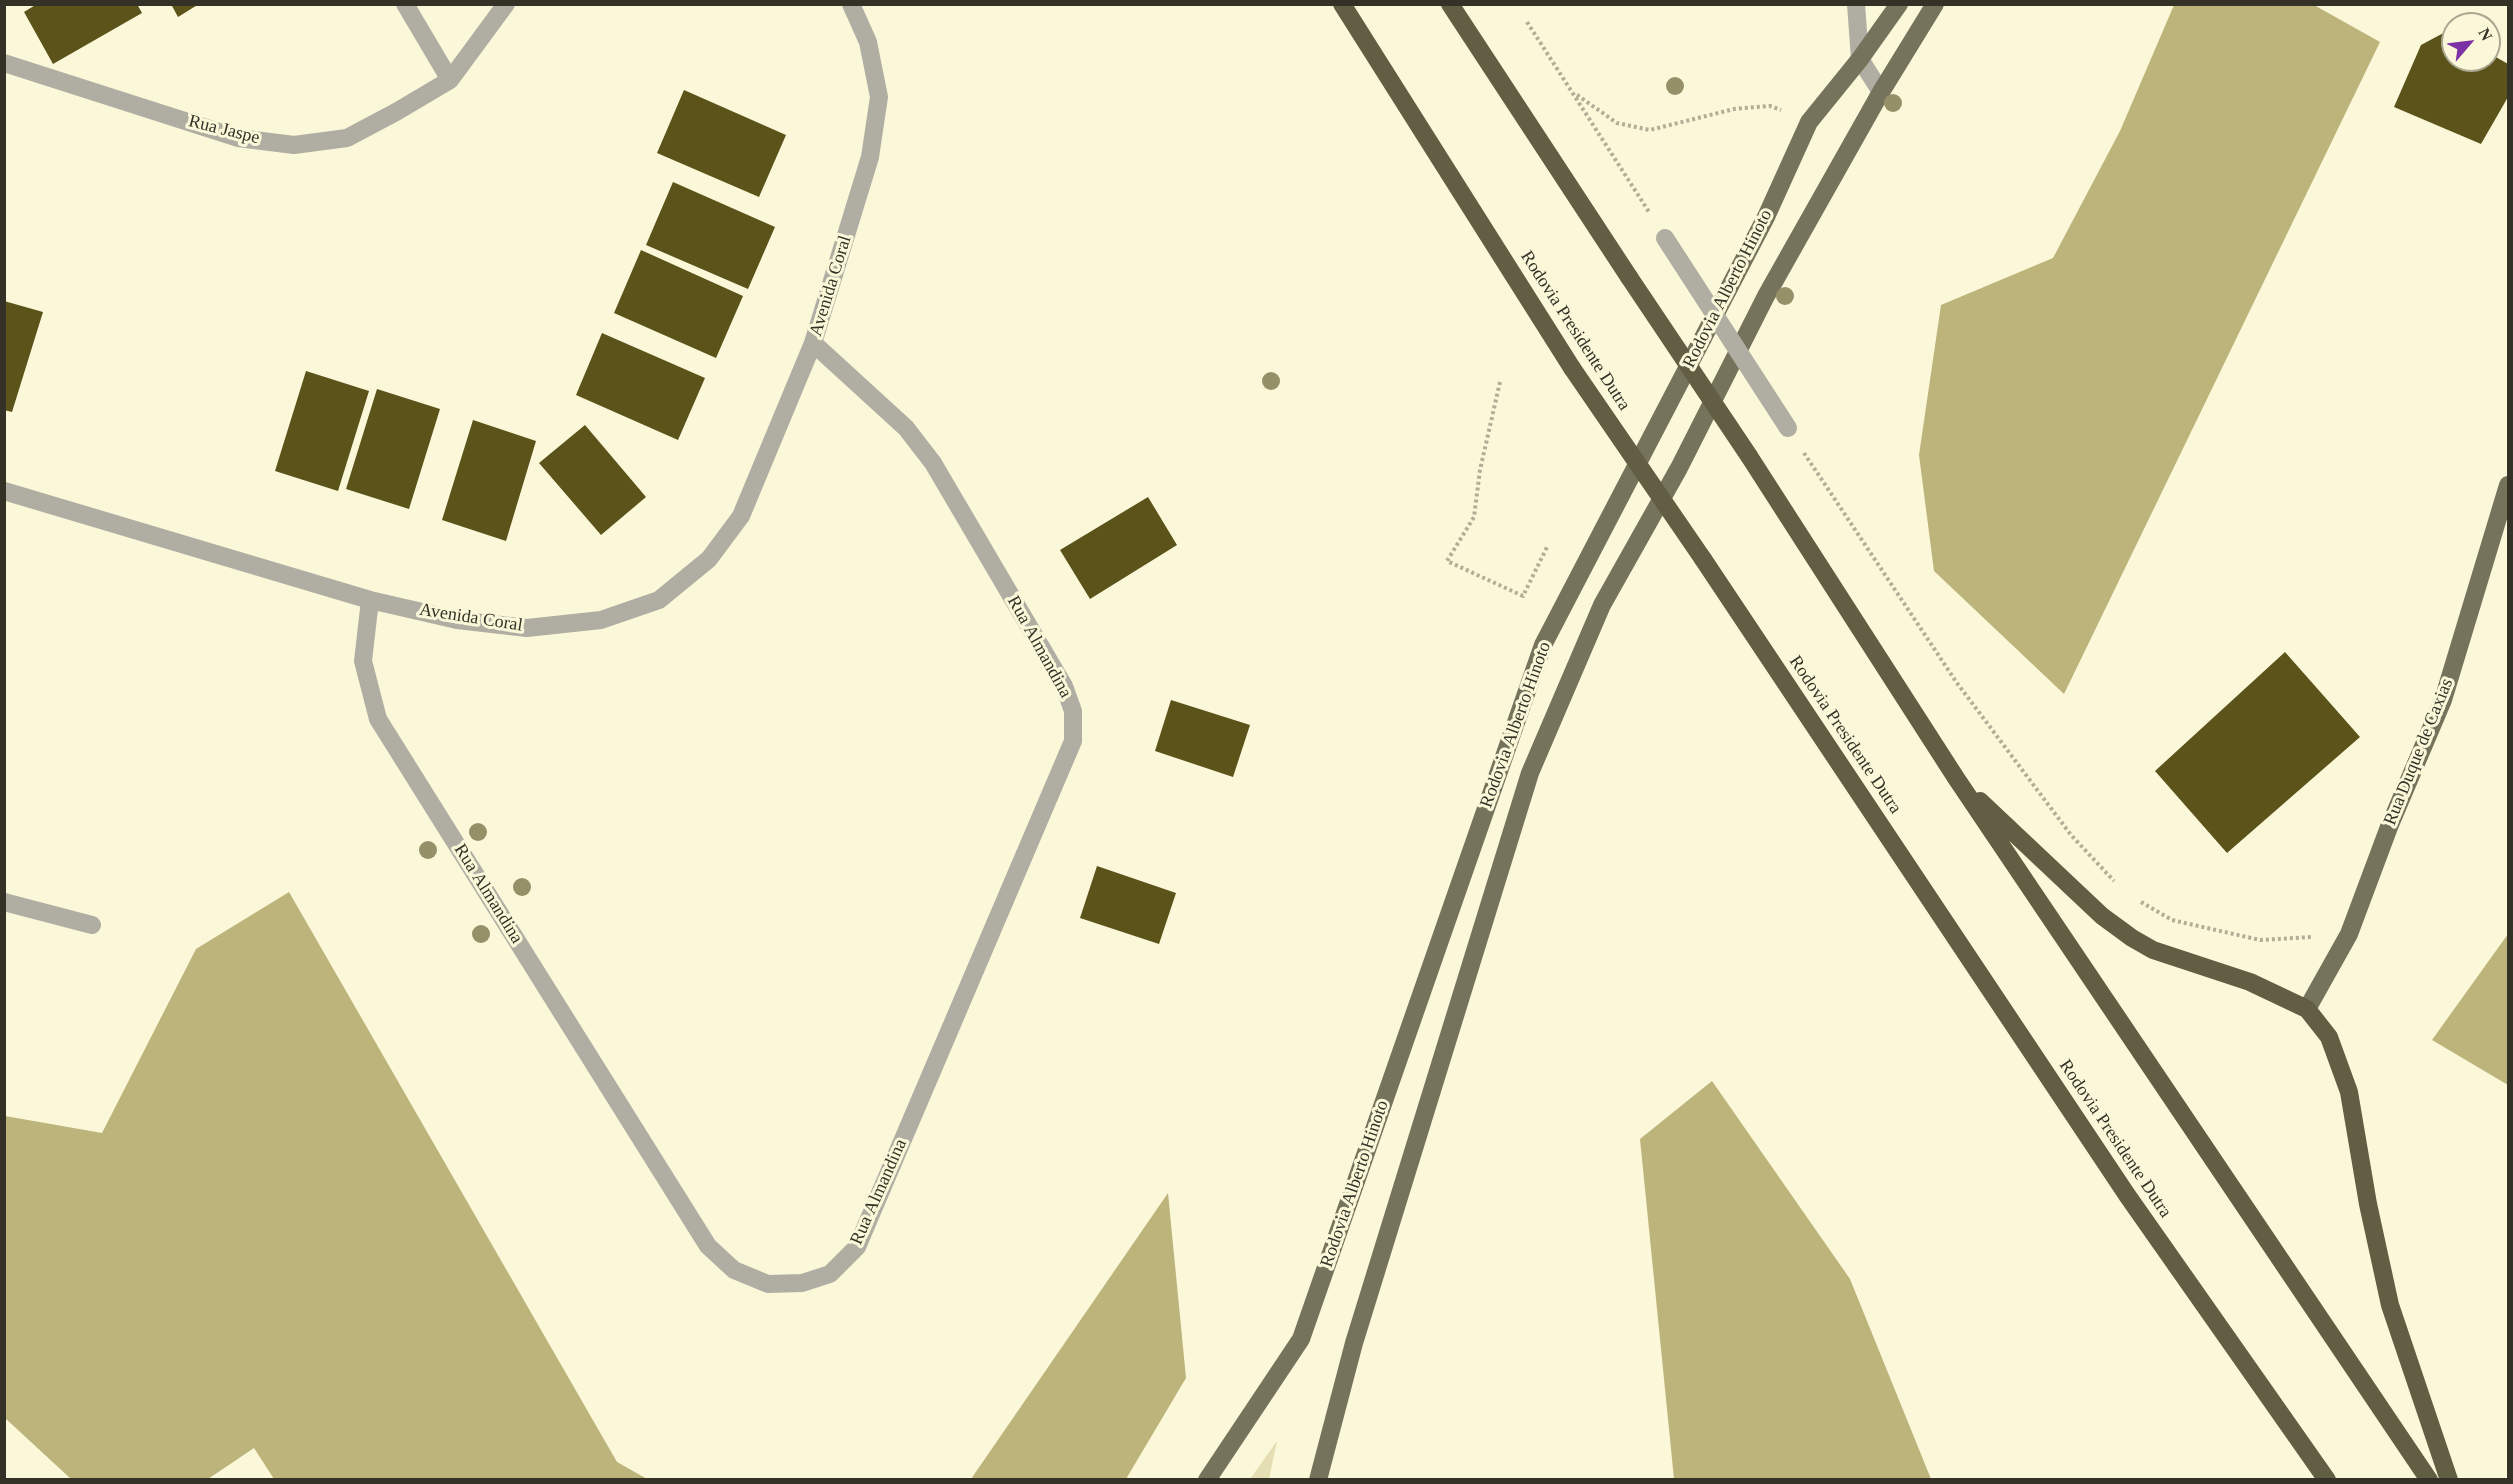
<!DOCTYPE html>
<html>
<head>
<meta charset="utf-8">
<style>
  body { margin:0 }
  #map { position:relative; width:2513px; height:1484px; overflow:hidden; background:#fbf7d9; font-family:Georgia,serif }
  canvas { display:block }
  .frame { position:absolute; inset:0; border:6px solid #343227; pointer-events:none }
  .north { position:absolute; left:2441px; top:12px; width:60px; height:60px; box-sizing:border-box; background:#fbf7d9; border:2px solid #aba892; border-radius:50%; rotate:62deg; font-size:16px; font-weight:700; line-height:24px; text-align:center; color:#343227 }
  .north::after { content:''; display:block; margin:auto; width:21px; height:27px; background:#7c32a4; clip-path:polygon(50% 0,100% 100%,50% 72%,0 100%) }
</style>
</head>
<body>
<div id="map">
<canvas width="2513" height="1484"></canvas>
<div class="frame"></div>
<div class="north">N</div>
</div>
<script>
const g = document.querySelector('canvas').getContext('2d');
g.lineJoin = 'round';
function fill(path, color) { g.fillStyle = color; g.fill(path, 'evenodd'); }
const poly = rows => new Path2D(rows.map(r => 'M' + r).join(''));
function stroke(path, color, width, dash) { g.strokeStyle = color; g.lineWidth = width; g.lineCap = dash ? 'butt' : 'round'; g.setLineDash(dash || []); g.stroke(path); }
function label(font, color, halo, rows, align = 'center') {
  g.font = font + ' Georgia,serif'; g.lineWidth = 6; g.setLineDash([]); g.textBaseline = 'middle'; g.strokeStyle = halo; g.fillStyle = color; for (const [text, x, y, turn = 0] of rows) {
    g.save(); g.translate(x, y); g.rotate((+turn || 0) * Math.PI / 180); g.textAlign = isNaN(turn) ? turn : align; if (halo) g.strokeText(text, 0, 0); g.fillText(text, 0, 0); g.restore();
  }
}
const green = poly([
  [1277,1441,1269,1479,1250,1479]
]);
const forest = poly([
  [2174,5,2314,5,2380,42,2064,694,1934,571,1919,455,1941,305,2053,258,2120,131],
  [289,892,617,1462,647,1479,274,1479,254,1448,208,1479,71,1479,5,1418,5,1116,102,1133,196,949],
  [2508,934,2508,1085,2432,1040],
  [1712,1081,1850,1279,1931,1479,1674,1479,1640,1139],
  [1168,1193,1186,1378,1126,1479,971,1479]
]);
const building = poly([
  [37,4,137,4,142,13,53,64,24,12],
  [171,4,199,4,178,17],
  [2449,30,2453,32,2453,60,2489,60,2489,53,2508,64,2508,97,2481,144,2394,107,2421,45],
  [684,90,786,135,759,197,657,153],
  [673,182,775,227,748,289,646,245],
  [641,250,743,296,716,358,614,313],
  [4,301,43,312,12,412,4,410],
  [602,333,705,378,678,440,576,395],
  [306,371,369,391,338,491,275,471],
  [377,389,440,409,409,509,346,489],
  [473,420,536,441,506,541,442,520],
  [585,425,646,497,601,535,539,463],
  [1148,497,1177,545,1090,599,1060,550],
  [2285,652,2360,737,2227,853,2155,771],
  [1171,700,1250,725,1233,777,1155,751],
  [1097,866,1176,893,1159,944,1080,918]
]);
const path = poly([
  [1527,22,1649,212],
  [1577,95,1617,123,1650,130,1734,109,1770,106,1781,110],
  [1500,382,1480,470,1474,517,1447,561,1523,596,1548,545],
  [1804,453,1957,683,2071,835,2114,881],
  [2141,902,2172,920,2260,940,2312,937]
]);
const minor = poly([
  [405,4,450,80],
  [1856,4,1860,59,1881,92],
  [4,63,238,138,294,145,347,138,396,112,450,80,506,4],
  [4,491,370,600,457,620,527,628,601,620,659,600,709,559,741,516,813,343,870,157,879,97,868,42,851,4],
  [370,600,363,661,378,719,708,1246,734,1270,768,1284,802,1283,830,1274,857,1247,1073,741,1073,711,1064,686,933,463,906,428,813,343],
  [4,902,92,925]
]);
const major = poly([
  [2307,1009,2349,934,2389,827,2443,700,2508,485],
  [1207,1480,1301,1339,1543,645,1766,217,1809,122,1860,59,1899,4],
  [1318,1480,1354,1343,1530,773,1602,605,1679,468,1766,296,1881,92,1935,4]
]);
const highway = poly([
  [1342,4,1572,368],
  [1450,4,1629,277],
  [1749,456,1956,778,2429,1480],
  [1703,559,2127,1195,2327,1480],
  [1980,801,2102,916,2132,938,2153,950,2250,982,2307,1009,2329,1037,2349,1092,2368,1204,2390,1305,2449,1480]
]);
const minorBridge = poly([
  [1665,238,1788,428]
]);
const highwayBridge = poly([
  [1629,277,1749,456],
  [1572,368,1703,559]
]);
const trees = [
  [1675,86],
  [1893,103],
  [1785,296],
  [1271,381],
  [478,832],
  [428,850],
  [522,887],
  [481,934]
];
const streetNames = [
  ["Rua Jaspe",224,130,14],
  ["Avenida Coral",831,286,-73],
  ["Rodovia Alberto Hinoto",1728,289,-63],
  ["Rodovia Presidente Dutra",1575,331,57],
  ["Avenida Coral",471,618,9],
  ["Rua Almandina",1039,647,61],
  ["Rodovia Alberto Hinoto",1516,725,-70],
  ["Rodovia Presidente Dutra",1845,735,56],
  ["Rua Duque de Caxias",2419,752,-68],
  ["Rua Almandina",488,894,58],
  ["Rodovia Presidente Dutra",2115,1139,56],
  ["Rodovia Alberto Hinoto",1355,1184,-71],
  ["Rua Almandina",879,1192,-66]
];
fill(green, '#e4deb2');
fill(forest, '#bcb47a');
fill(building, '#5b531a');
stroke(path, '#b1ae97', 4, [3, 3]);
stroke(minor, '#b0aea2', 18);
stroke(major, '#76735c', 18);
stroke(highway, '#615e44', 18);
stroke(minorBridge, '#b0aea2', 18);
stroke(highwayBridge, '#615e44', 18);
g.fillStyle = '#969069';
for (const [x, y] of trees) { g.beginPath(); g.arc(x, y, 9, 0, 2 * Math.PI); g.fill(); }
label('18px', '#343227', '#fbf7d9', streetNames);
</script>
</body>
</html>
